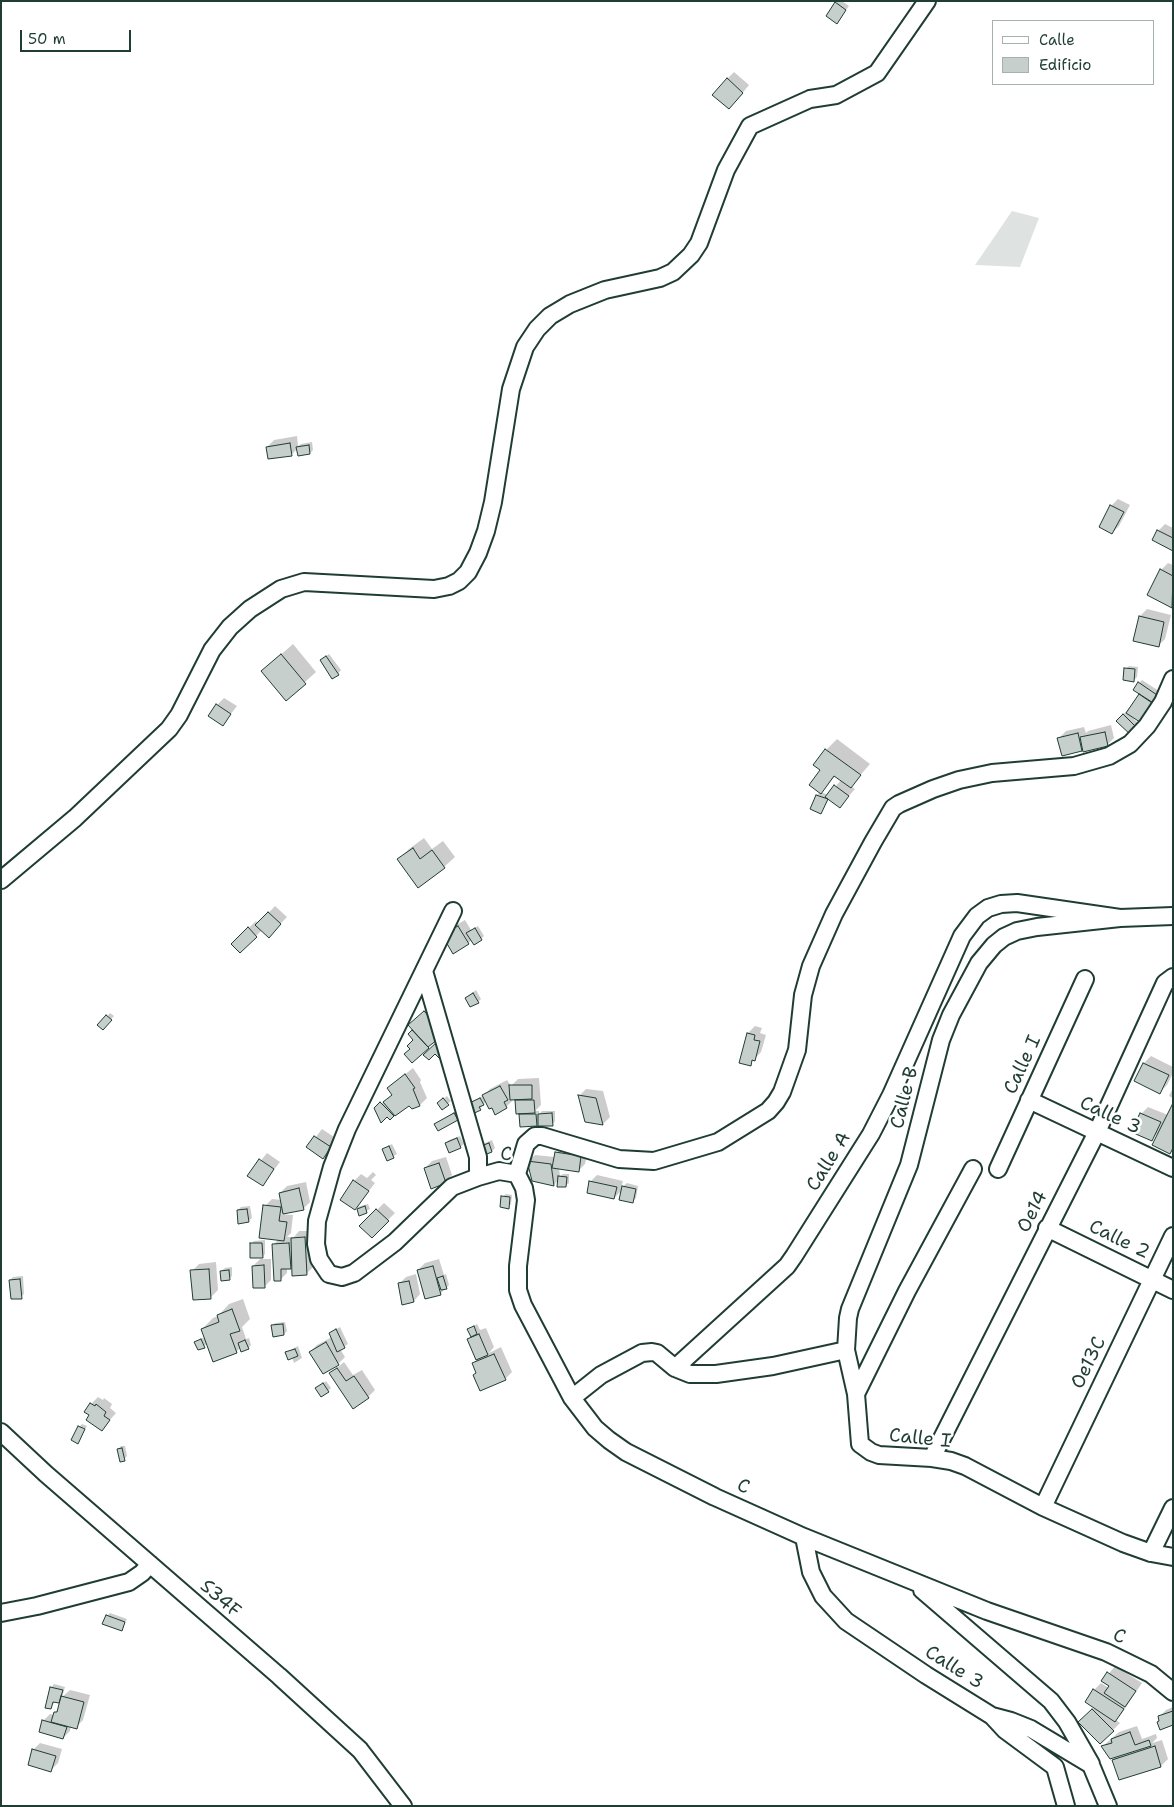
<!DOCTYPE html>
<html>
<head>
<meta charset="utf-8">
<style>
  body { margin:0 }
  #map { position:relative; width:1174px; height:1807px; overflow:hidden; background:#fff; font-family:"Shantell Sans",sans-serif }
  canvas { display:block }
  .frame { position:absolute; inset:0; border:2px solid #1f3d34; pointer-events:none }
  .legend { position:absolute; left:992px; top:20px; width:162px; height:65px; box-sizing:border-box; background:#fff; border:1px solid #a5b1ae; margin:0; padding:6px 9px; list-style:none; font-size:15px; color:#1f3d34 }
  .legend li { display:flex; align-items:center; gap:10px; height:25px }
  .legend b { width:25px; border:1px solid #a5b1ae }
  .scale { position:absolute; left:20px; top:30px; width:111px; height:22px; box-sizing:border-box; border:2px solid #1f3d34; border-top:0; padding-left:6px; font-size:15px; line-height:18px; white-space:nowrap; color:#1f3d34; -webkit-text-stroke:4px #fff; paint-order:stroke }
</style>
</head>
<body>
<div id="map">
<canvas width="1174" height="1807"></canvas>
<div class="frame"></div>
<ul class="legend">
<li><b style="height:6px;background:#fff"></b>Calle</li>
<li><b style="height:14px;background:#c7cfcc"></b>Edificio</li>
</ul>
<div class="scale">50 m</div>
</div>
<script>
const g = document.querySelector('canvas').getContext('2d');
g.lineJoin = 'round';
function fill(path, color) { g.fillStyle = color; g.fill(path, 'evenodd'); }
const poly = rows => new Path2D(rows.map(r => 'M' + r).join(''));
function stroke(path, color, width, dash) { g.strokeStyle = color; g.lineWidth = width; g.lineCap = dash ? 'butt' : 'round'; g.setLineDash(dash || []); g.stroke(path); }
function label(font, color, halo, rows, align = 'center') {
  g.font = font + ' "Shantell Sans",sans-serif'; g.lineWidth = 5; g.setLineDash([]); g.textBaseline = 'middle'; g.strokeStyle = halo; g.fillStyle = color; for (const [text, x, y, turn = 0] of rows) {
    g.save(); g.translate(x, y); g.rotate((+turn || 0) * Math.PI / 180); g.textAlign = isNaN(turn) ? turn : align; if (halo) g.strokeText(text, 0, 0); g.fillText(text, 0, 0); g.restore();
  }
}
const green = poly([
  [1012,211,1039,218,1020,267,975,265]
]);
const shadow = poly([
  [837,1,842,1,849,6,837,22,836,3],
  [734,72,749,85,736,101,727,79],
  [297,436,298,446,301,444,312,442,313,450,310,453,299,455,298,448,291,455,267,447,274,440],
  [1118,499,1130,505,1119,526,1112,533,1111,506],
  [1165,524,1173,528,1173,550,1158,531],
  [1168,563,1173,565,1172,606,1161,570],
  [1147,609,1171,615,1165,639,1158,646,1140,616],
  [293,644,316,672,286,699,262,671],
  [329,654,341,670,338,674,324,658],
  [1129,666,1138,667,1137,677,1134,680,1125,669],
  [1142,680,1162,693,1149,715,1130,715,1141,726,1133,735,1118,721,1141,694,1139,683],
  [224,698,237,706,223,724,217,705],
  [1111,725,1114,738,1107,745,1063,755,1059,738,1066,731,1084,727,1086,733,1088,731],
  [837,739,870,764,851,786,855,789,840,806,829,798,821,812,811,808,817,795,820,792,822,769,826,750],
  [836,775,842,779,828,795,821,792],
  [424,838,432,849,443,841,455,857,444,867,398,860,409,849],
  [275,906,287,917,269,936,262,930,240,952,232,944,256,921,258,924],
  [465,920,471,930,478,926,484,936,481,939,472,940,468,943,451,928],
  [476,990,481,999,478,1002,466,998],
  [432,1005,448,1028,412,1062,411,1049,415,1039,410,1034,414,1029,417,1018],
  [110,1013,114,1016,103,1028,99,1025],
  [755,1026,762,1028,760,1033,766,1035,761,1052,750,1064,741,1062,748,1033],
  [1151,1056,1173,1067,1173,1073,1167,1085,1160,1092,1135,1081,1144,1063],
  [413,1068,421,1080,420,1082,427,1098,420,1105,412,1108,409,1104,390,1118,376,1108,393,1094,388,1088],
  [539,1078,541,1105,535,1111,539,1111,539,1114,542,1111,555,1111,555,1121,552,1125,539,1122,537,1125,520,1115,523,1112,517,1112,517,1098,512,1099,513,1100,506,1107,492,1107,486,1101,480,1109,468,1103,483,1096,490,1089,507,1080,511,1086,518,1079],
  [1173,1088,1173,1098,1169,1096],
  [586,1089,603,1091,610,1117,603,1124,586,1121,579,1096],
  [447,1096,451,1101,442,1108,442,1100],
  [1173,1106,1173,1149,1169,1152,1159,1132,1151,1140,1133,1131,1141,1114,1148,1107,1168,1115],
  [457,1110,460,1116,457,1119,436,1124],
  [322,1129,337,1139,323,1157,308,1147],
  [460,1136,464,1144,460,1147,446,1143,449,1140],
  [492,1140,495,1148,492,1151,480,1155,480,1145],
  [392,1144,397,1154,388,1159,383,1149],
  [563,1146,588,1150,585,1164,578,1171,559,1168,560,1176,563,1174,569,1174,569,1183,565,1186,559,1179,554,1185,528,1161,535,1155,555,1157,556,1153],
  [267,1153,280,1162,262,1185,249,1175],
  [446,1157,452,1175,445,1182,425,1168,432,1161],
  [373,1172,376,1175,371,1180,375,1183,355,1209,354,1181,361,1174,367,1178],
  [597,1175,623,1181,621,1188,627,1183,638,1186,636,1198,633,1201,623,1189,614,1198,590,1182],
  [306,1182,310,1202,303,1209,280,1214,293,1215,291,1233,287,1237,294,1237,299,1231,312,1231,313,1267,306,1274,293,1267,287,1268,287,1273,280,1280,274,1244,279,1239,265,1206,272,1199,281,1200,280,1193,287,1186],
  [506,1194,512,1195,511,1204,508,1207,502,1197],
  [384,1203,395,1213,372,1236,361,1226],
  [368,1204,370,1209,360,1214,357,1207],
  [250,1206,252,1218,248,1221,238,1210,241,1207],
  [265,1240,265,1254,262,1257,251,1244,254,1241],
  [260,1259,271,1259,271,1280,264,1287,253,1266],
  [439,1259,444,1275,446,1274,449,1285,440,1294,418,1270,425,1263],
  [216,1262,218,1290,211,1297,192,1271,199,1264],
  [232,1267,232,1276,229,1279,221,1271,225,1268],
  [416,1274,420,1294,414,1301,399,1284,406,1277],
  [23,1276,24,1294,21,1297,10,1280,13,1277],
  [243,1299,250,1319,242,1327,246,1339,249,1338,251,1345,248,1348,241,1347,236,1352,208,1343,204,1346,196,1342,205,1337,202,1329,213,1318,218,1316,229,1304],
  [285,1322,287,1331,284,1334,272,1326,275,1323],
  [477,1324,480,1330,486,1328,494,1347,489,1353,501,1347,512,1372,505,1379,477,1372,473,1364,477,1359,469,1339,472,1336,469,1329],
  [340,1327,348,1344,340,1349,345,1357,338,1364,310,1352,317,1345,332,1337,330,1333],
  [298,1346,302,1358,294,1363,292,1357,287,1352],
  [344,1362,353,1375,362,1370,375,1390,368,1397,331,1373],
  [326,1381,331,1388,328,1391,317,1388],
  [98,1397,103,1400,104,1398,112,1404,110,1408,116,1413,102,1429,91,1415,91,1404],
  [82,1424,87,1426,78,1442,79,1427],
  [121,1446,125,1446,127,1456,124,1459,118,1449],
  [110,1613,127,1619,121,1630,107,1616],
  [1115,1666,1142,1683,1122,1713,1116,1720,1120,1723,1100,1743,1080,1722,1095,1707,1094,1690,1101,1683,1109,1688,1111,1686,1103,1681],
  [54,1684,65,1687,62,1697,70,1690,90,1695,83,1720,76,1727,71,1726,70,1731,63,1738,43,1721,50,1714,54,1715,59,1708,62,1699,59,1702,55,1701,51,1708,51,1688],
  [1173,1707,1173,1724,1160,1720,1159,1717,1166,1710],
  [1137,1726,1142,1739,1156,1734,1157,1738,1152,1743,1162,1740,1168,1759,1161,1766,1119,1778,1113,1757,1103,1746,1119,1732],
  [40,1743,62,1749,58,1763,51,1770,33,1750]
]);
const building = poly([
  [835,2,846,10,837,24,826,16,835,2],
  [727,78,743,93,729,109,712,95,727,78],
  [290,443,292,456,268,459,266,447,290,443],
  [309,445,310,454,298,456,296,447,309,445],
  [1110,505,1124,512,1112,534,1099,527,1110,505],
  [1157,530,1173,538,1173,551,1152,540,1157,530],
  [1160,569,1173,576,1172,608,1147,595,1160,569],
  [1139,616,1164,622,1159,647,1133,641,1139,616],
  [281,654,306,684,286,701,261,671,281,654],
  [326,656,339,675,332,679,320,660,326,656],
  [1124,668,1135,669,1134,682,1123,680,1124,668],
  [1138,682,1160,697,1155,704,1133,690,1138,682],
  [1139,694,1155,705,1143,724,1126,713,1139,694],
  [216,704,231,714,223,726,208,716,216,704],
  [1123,714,1139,730,1133,737,1116,721,1123,714],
  [1105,732,1108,746,1083,752,1080,737,1105,732],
  [1078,733,1082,751,1062,756,1057,738,1078,733],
  [825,749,861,775,851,788,834,776,821,794,809,785,820,770,813,765,825,749],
  [834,785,849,796,840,808,825,797,834,785],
  [816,795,828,799,821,814,810,809,816,795],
  [413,848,420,859,432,850,445,868,418,888,397,859,413,848],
  [268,912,281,924,269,938,255,925,268,912],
  [458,926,469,944,453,954,442,935,458,926],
  [248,927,257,937,240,953,231,944,248,927],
  [475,928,482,940,474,945,466,933,475,928],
  [473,993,479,1003,470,1007,465,998,473,993],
  [424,1011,435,1023,442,1036,428,1047,408,1025,424,1011],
  [106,1015,112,1020,103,1030,97,1025,106,1015],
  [412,1030,429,1048,412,1063,404,1054,410,1049,407,1046,413,1040,408,1034,412,1030],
  [747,1033,755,1035,754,1040,760,1041,755,1061,752,1060,751,1066,739,1063,747,1033],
  [438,1041,447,1053,440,1059,435,1054,429,1060,423,1055,438,1041],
  [1143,1063,1169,1075,1160,1094,1134,1081,1143,1063],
  [405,1074,415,1088,413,1089,420,1106,412,1109,409,1106,395,1116,383,1102,392,1095,387,1088,405,1074],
  [509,1085,532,1085,532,1099,510,1100,509,1085],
  [500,1086,508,1100,504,1102,507,1108,495,1115,492,1108,489,1109,482,1095,500,1086],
  [578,1095,596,1098,603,1125,585,1122,578,1095],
  [443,1098,449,1105,442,1110,437,1103,443,1098],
  [480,1098,484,1105,479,1107,481,1110,468,1116,463,1106,480,1098],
  [515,1100,534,1100,535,1113,516,1114,515,1100],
  [380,1102,394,1116,390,1120,387,1117,381,1123,374,1108,380,1102],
  [1173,1103,1173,1148,1170,1154,1152,1145,1173,1103],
  [454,1113,458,1120,438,1131,434,1124,454,1113],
  [552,1113,553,1126,538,1126,538,1114,552,1113],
  [1140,1113,1161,1122,1152,1141,1131,1132,1140,1113],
  [519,1114,536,1114,537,1126,520,1127,519,1114],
  [314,1136,331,1147,323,1159,306,1147,314,1136],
  [457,1138,461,1148,449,1153,445,1143,457,1138],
  [489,1143,492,1152,479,1157,476,1148,489,1143],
  [389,1146,394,1158,387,1161,382,1149,389,1146],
  [555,1152,581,1156,579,1172,552,1168,555,1152],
  [259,1159,274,1169,263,1186,247,1176,259,1159],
  [527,1161,551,1164,554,1186,532,1181,527,1161],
  [439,1163,446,1183,431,1189,424,1168,439,1163],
  [558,1176,567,1177,566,1187,557,1187,558,1176],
  [353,1180,369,1191,355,1210,340,1200,353,1180],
  [589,1181,617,1187,614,1199,587,1193,589,1181],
  [622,1186,636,1189,633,1203,619,1200,622,1186],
  [299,1188,304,1210,283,1214,279,1193,299,1188],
  [501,1196,510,1197,509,1209,500,1207,501,1196],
  [263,1205,281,1207,279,1221,287,1222,284,1241,259,1238,263,1205],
  [365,1206,367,1213,359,1216,357,1209,365,1206],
  [247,1209,249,1222,238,1224,237,1210,247,1209],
  [376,1209,389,1221,372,1238,359,1226,376,1209],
  [305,1237,307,1275,292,1276,291,1238,305,1237],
  [250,1243,262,1243,263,1258,250,1258,250,1243],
  [289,1243,291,1269,281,1269,281,1281,274,1281,272,1244,289,1243],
  [264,1265,265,1288,253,1288,252,1266,264,1265],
  [433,1266,441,1295,425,1299,417,1270,433,1266],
  [209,1269,211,1299,193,1300,190,1270,209,1269],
  [229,1270,230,1280,221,1281,220,1271,229,1270],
  [443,1276,447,1289,441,1290,437,1278,443,1276],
  [20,1279,22,1299,11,1299,9,1280,20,1279],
  [409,1281,414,1302,402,1305,398,1283,409,1281],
  [232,1309,240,1331,230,1334,237,1353,213,1362,201,1329,219,1322,217,1315,232,1309],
  [283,1324,284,1335,273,1337,271,1325,283,1324],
  [474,1326,477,1334,471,1337,467,1329,474,1326],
  [336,1329,345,1348,337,1352,329,1333,336,1329],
  [479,1334,488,1355,476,1360,467,1339,479,1334],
  [201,1339,205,1348,198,1350,194,1342,201,1339],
  [245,1340,249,1349,241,1352,238,1343,245,1340],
  [326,1342,339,1365,323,1374,309,1352,326,1342],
  [295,1349,298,1356,288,1360,285,1352,295,1349],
  [494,1354,506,1380,480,1391,473,1375,476,1373,472,1363,494,1354],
  [337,1368,346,1381,354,1376,369,1398,353,1409,329,1373,337,1368],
  [323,1383,329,1392,321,1397,315,1388,323,1383],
  [90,1403,95,1406,96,1404,106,1412,104,1416,110,1420,102,1431,86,1420,89,1415,84,1412,90,1403],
  [78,1426,85,1429,78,1444,71,1440,78,1426],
  [122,1448,125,1461,120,1462,117,1449,122,1448],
  [106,1615,125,1622,122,1631,102,1624,106,1615],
  [1107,1672,1136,1691,1125,1707,1104,1693,1109,1686,1101,1681,1107,1672],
  [50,1687,63,1690,59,1703,53,1702,51,1709,45,1708,50,1687],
  [1093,1689,1124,1709,1115,1722,1085,1702,1093,1689],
  [61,1696,84,1702,77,1729,51,1722,54,1712,57,1712,61,1696],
  [1092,1709,1114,1731,1100,1744,1078,1722,1092,1709],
  [1173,1711,1173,1725,1160,1730,1157,1722,1159,1721,1158,1716,1173,1711],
  [42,1720,67,1727,63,1739,39,1732,42,1720],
  [1130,1732,1135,1745,1149,1740,1151,1746,1110,1759,1101,1746,1112,1743,1111,1739,1130,1732],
  [1155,1746,1161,1767,1119,1780,1112,1760,1155,1746],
  [32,1749,56,1756,51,1772,28,1765,32,1749]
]);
const minor = poly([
  [1,880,75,818,169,729,179,715,212,650,230,627,250,609,281,589,304,582,434,589,449,586,459,581,468,572,478,553,486,531,493,502,511,389,525,347,537,329,550,316,570,304,605,290,660,278,673,272,691,255,699,243,726,170,750,126,810,99,836,95,877,73,927,1],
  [453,911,347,1129,332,1167,317,1221,316,1244,319,1259,329,1274,342,1277,354,1273,395,1242,452,1187,478,1177,499,1171,517,1174,524,1188,526,1200,518,1266,518,1290,523,1305,572,1398,595,1428,609,1440,626,1452,715,1497,804,1537,987,1611,1106,1652,1151,1674,1173,1692],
  [424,971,478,1157,478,1177],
  [1029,1100,1173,1168],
  [973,1169,907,1291,856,1394,860,1444,871,1452,879,1455,932,1458,951,1461,965,1466,1043,1507,1123,1543,1151,1553,1173,1557],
  [998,1169,1085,979],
  [517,1174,526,1144,535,1136,542,1136,619,1159,654,1161,718,1142,768,1111,776,1102,782,1092,797,1050,803,995,811,966,834,914,873,842,893,808,899,804,933,789,959,780,992,773,1074,766,1109,756,1130,744,1147,726,1163,702,1173,679],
  [1047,1228,1173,1290],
  [846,1350,773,1366,716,1374,690,1374,675,1368,787,1266,794,1256,871,1134,891,1095,962,936,977,916,988,908,1001,904,1017,903,1120,918],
  [856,1394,846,1350,848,1318,850,1309,909,1165,941,1040,951,1015,979,963,994,945,1004,937,1017,931,1037,927,1120,918,1173,916],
  [572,1398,601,1375,642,1353,652,1352,657,1353,675,1368],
  [1,1432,46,1474,279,1676,360,1750,403,1806],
  [932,1458,1097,1132,1165,983,1173,977],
  [1043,1507,1173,1236],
  [804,1537,811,1572,823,1596,846,1621,926,1675,992,1716,1011,1721,1031,1729,1091,1765,1108,1806],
  [1151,1553,1173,1508],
  [922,1590,1051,1701,1067,1722,1091,1764],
  [1,1613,37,1606,129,1582,142,1573,150,1564],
  [992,1716,1005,1730,1055,1767,1066,1806]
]);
const streetNames = [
  ["Calle I",1023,1065,-65],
  ["Calle B",905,1098,-76],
  ["Calle 3",1110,1116,25],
  ["C",506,1155,6],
  ["Calle A",829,1162,-58],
  ["Oe14",1033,1212,-63],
  ["Calle 2",1119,1240,26],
  ["Oe13C",1089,1363,-64],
  ["Calle I",920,1439,6],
  ["C",743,1487,24],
  ["S34F",220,1599,41],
  ["C",1119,1637,23],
  ["Calle 3",954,1668,32]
];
fill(green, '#dee3e2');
fill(shadow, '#0003');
fill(building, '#c7cfcc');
stroke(building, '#1f3d34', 1);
stroke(minor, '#1f3d34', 20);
stroke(minor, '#fff', 16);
label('19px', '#1f3d34', '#fff', streetNames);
</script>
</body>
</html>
